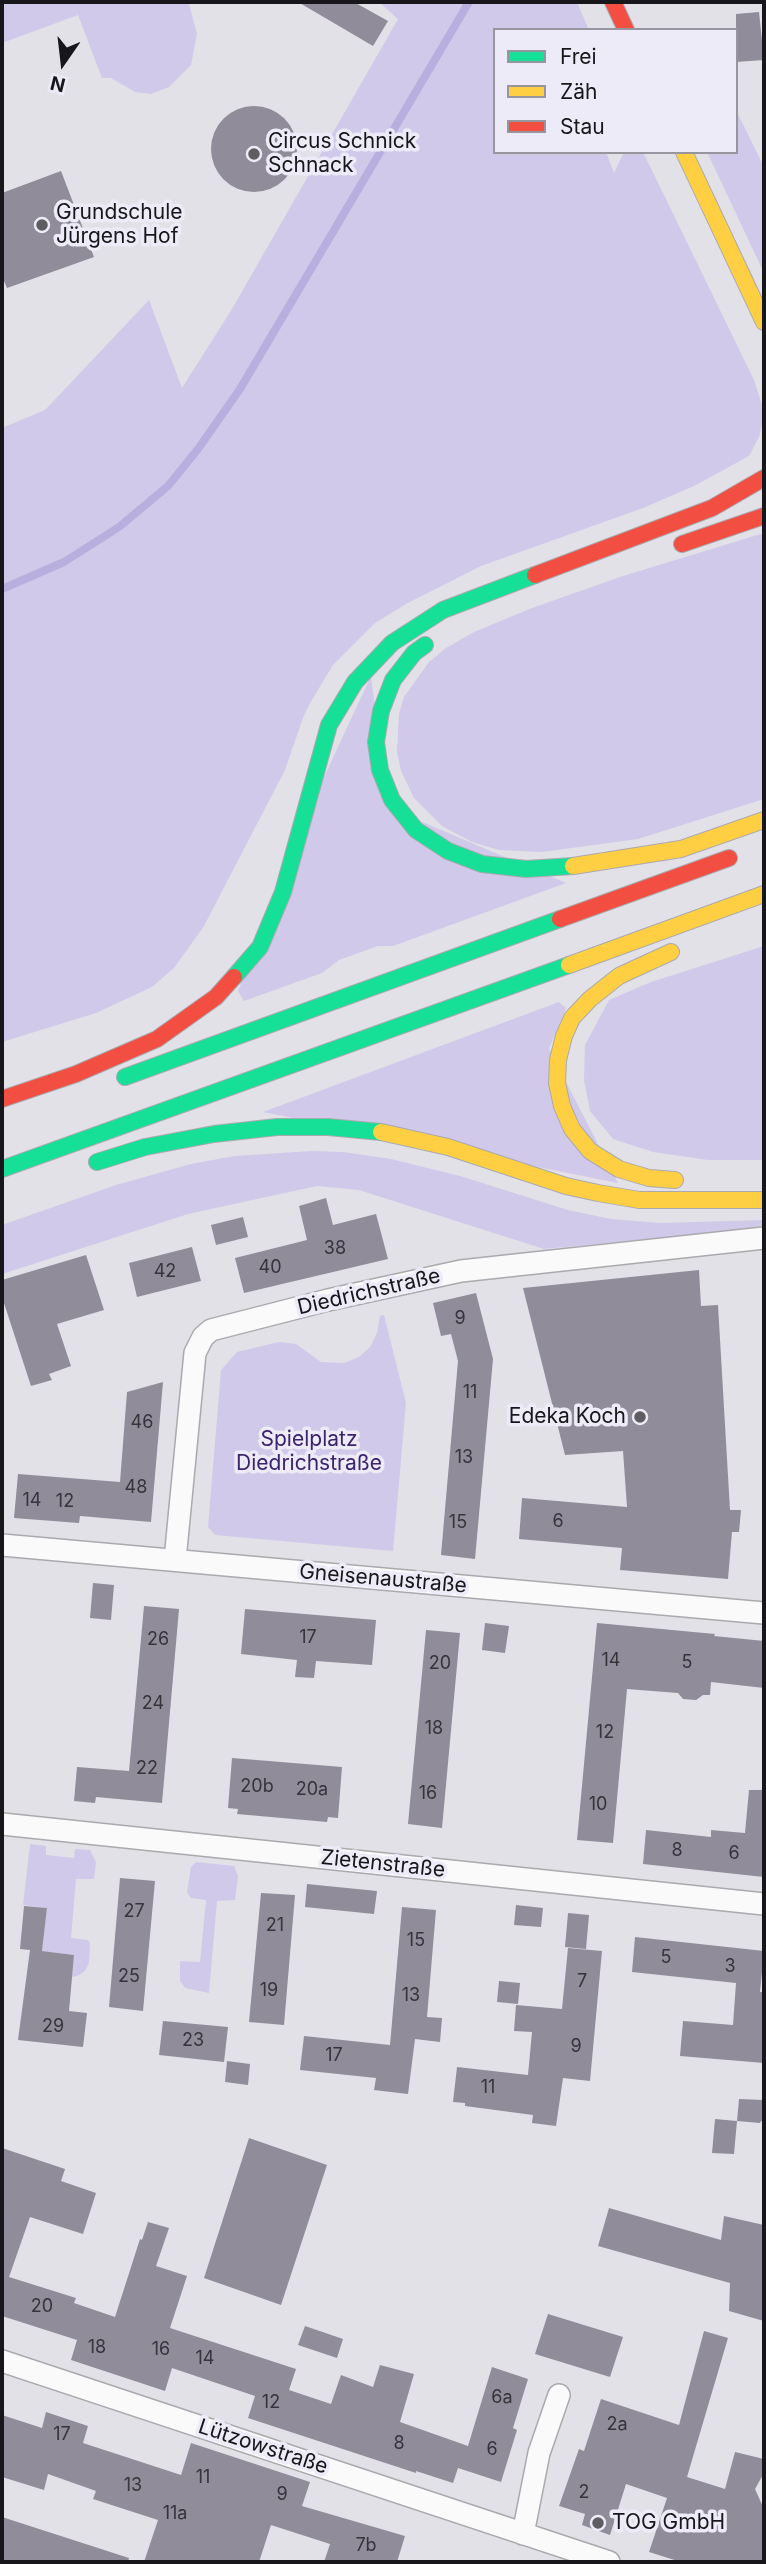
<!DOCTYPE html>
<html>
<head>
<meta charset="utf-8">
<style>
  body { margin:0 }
  #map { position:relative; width:766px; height:2564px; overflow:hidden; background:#e2e1e7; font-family:Inter,sans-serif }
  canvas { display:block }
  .frame { position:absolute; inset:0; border:4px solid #17161a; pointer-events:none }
  .legend { position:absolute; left:493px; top:28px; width:245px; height:126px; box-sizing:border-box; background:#edebf7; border:2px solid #97969f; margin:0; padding:9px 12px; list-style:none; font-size:21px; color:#17161a }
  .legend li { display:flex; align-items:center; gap:14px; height:35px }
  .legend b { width:35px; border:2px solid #97969f }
  .north { position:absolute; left:28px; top:28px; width:70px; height:70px; -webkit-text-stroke:5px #edebf7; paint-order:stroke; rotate:194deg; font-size:19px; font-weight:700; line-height:28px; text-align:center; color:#17161a }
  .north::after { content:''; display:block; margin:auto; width:24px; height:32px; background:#17161a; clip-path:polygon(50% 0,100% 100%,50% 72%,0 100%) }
</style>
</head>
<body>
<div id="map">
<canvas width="766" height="2564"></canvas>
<div class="frame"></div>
<ul class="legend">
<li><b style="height:9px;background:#16e098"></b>Frei</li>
<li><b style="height:9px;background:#ffcf43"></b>Zäh</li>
<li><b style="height:9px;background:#f24e42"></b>Stau</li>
</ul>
<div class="north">N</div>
</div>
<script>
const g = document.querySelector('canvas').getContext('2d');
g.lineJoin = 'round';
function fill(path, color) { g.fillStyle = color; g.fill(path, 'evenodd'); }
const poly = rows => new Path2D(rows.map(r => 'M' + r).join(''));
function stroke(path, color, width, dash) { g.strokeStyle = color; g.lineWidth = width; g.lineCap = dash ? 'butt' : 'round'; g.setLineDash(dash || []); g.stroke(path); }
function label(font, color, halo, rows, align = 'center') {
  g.font = font + ' Inter,sans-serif'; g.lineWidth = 7; g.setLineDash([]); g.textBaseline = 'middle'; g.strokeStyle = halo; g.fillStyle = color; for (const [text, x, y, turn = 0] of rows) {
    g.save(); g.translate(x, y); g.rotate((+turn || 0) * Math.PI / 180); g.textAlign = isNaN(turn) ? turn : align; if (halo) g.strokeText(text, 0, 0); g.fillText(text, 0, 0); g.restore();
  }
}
const green = poly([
  [2,2,189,4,197,34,191,65,169,87,151,94,135,92,111,78,102,78,78,15,2,43],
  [379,2,577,2,589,30,495,30,495,152,606,152,614,173,624,152,643,152,754,380,763,408,763,421,759,437,749,456,694,486,643,508,481,566,406,604,375,623,333,665,313,698,304,715,285,770,204,926,174,968,152,987,96,1013,2,1042,2,428,45,410,149,300,182,388,232,309,398,19],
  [736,110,764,167,764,273,707,152,736,152],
  [764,533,764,799,638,839,542,852,499,850,472,842,442,826,414,798,401,771,397,752,399,714,404,697,429,662,446,648,474,632,532,608,623,576],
  [371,676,387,807,566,883,393,946,378,946,339,960,322,973,244,1001,238,991,317,792],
  [764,946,764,1160,708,1160,653,1152,613,1139,590,1111,584,1080,585,1045,609,1000,651,982],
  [559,1002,566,1008,549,1049,618,1183,263,1112],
  [311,1151,343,1152,391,1159,460,1176,568,1210,611,1219,660,1223,764,1220,764,1225,741,1230,544,1249,359,1190,317,1186,188,1214,2,1274,2,1225,116,1185,191,1164,235,1156],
  [384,1315,406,1403,393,1551,215,1535,208,1527,221,1370,237,1352,279,1342,296,1344,321,1362,344,1363,359,1357,370,1347,377,1333,380,1316],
  [30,1844,46,1846,46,1855,74,1858,75,1849,90,1850,96,1862,94,1879,76,1879,71,1938,88,1940,90,1944,89,1963,85,1971,77,1976,72,1977,74,1955,42,1951,47,1908,23,1905],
  [196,1862,234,1866,238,1876,235,1900,217,1901,209,1993,185,1988,180,1981,180,1961,200,1962,206,1900,191,1898,187,1892,191,1867]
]);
const stream = poly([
  [2,589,64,562,119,527,168,486,198,449,240,389,469,2]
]);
const building = poly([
  [298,2,354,2,388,21,373,46],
  [759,12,764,60,736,62,736,14],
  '211 149a43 43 0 1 1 86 0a43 43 0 1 1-86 0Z',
  [61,171,94,257,7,288,2,276,2,193],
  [326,1198,333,1225,376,1214,388,1259,244,1293,235,1258,307,1240,299,1206],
  [243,1217,248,1237,216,1245,211,1225],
  [192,1247,201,1281,137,1297,129,1263],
  [86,1255,104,1310,57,1324,71,1366,49,1374,52,1380,31,1386,2,1297,2,1280],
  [699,1270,701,1306,718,1305,730,1510,741,1510,739,1532,732,1532,728,1579,620,1570,622,1548,519,1539,522,1498,627,1507,623,1451,565,1455,523,1288],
  [476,1293,493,1359,475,1559,441,1555,458,1361,451,1334,441,1336,433,1303],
  [163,1382,151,1522,80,1516,79,1523,14,1518,18,1474,120,1482,127,1392],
  [93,1583,114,1585,111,1620,90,1618],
  [144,1606,179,1609,162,1803,96,1797,95,1803,74,1801,77,1767,129,1771],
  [245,1609,376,1620,372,1665,316,1661,314,1678,295,1677,297,1660,241,1654],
  [485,1623,509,1626,505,1653,482,1650],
  [597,1623,715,1634,714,1636,764,1641,764,1688,711,1682,710,1695,703,1695,696,1700,683,1699,678,1693,627,1689,613,1843,577,1840],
  [426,1630,460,1633,442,1828,408,1824],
  [232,1758,342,1767,338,1818,328,1817,327,1822,237,1814,238,1809,228,1808],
  [749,1790,764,1790,764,1877,643,1864,646,1830,711,1837,711,1830,745,1833],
  [120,1878,155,1881,143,2011,109,2007],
  [307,1884,377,1891,374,1914,305,1907],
  [261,1893,295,1895,284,2025,249,2022],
  [516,1905,543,1908,541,1927,514,1925],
  [24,1906,47,1908,42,1951,74,1955,69,2011,87,2013,83,2047,18,2040,30,1950,20,1949],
  [402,1907,436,1910,427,2017,442,2018,440,2042,415,2039,408,2094,374,2090,376,2078,300,2070,304,2036,390,2045],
  [568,1913,589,1915,586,1949,565,1947],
  [635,1937,764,1951,760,1992,764,1992,764,2063,680,2056,683,2021,733,2025,736,1983,632,1972],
  [568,1948,602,1951,590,2081,563,2078,556,2126,532,2123,533,2115,465,2106,465,2103,453,2102,457,2067,528,2075,532,2032,514,2031,516,2005,562,2009],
  [499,1981,520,1983,518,2004,497,2002],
  [163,2021,228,2027,224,2062,159,2055],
  [227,2061,250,2064,248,2085,225,2082],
  [739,2099,764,2100,764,2121,761,2121,760,2123,737,2121],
  [715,2119,737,2121,734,2154,712,2153],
  [249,2138,327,2165,281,2305,204,2278],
  [2,2148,65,2169,61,2181,96,2193,83,2234,30,2217,9,2277,76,2298,74,2303,115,2317,140,2239,142,2240,148,2222,169,2228,156,2266,187,2276,170,2328,296,2369,289,2390,331,2404,341,2375,373,2387,380,2365,414,2374,400,2422,468,2446,492,2367,528,2379,513,2428,517,2430,501,2482,458,2468,453,2483,416,2471,416,2473,248,2418,255,2396,172,2368,165,2391,71,2360,77,2340,2,2316],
  [609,2208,721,2240,724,2216,764,2225,764,2321,729,2311,730,2283,598,2246],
  [548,2314,623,2337,610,2377,535,2354],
  [305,2326,343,2339,337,2358,298,2345],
  [704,2331,728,2338,687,2477,725,2489,735,2452,764,2459,764,2473,755,2489,764,2509,764,2562,681,2562,649,2552,667,2498,626,2484,610,2535,582,2525,585,2514,559,2506,579,2449,584,2451,601,2399,679,2425],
  [46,2412,88,2426,83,2443,181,2475,191,2443,310,2482,302,2506,405,2536,397,2562,324,2562,330,2544,271,2525,259,2562,144,2562,158,2520,93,2499,96,2491,48,2474,44,2490,2,2477,2,2415,42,2428],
  [2,2517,129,2558,128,2562,2,2562]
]);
const street = poly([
  [2,1545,764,1613],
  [175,1560,195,1353,203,1337,211,1330,328,1300,461,1271,764,1238],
  [2,1824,764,1904],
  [2,2361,609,2562],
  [523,2534,539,2453,559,2395]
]);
const fast = poly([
  [425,645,414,653,393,680,381,711,376,742,380,770,392,800,416,830,448,851,482,864,526,869,573,866],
  [234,977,260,947,283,892,329,725,355,682,392,643,443,610,535,575],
  [125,1077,560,919],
  [97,1162,145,1147,214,1134,277,1127,328,1127,381,1132],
  [2,1169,569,965]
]);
const slow = poly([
  [684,152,764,322],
  [573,866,681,849,764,820],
  [671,952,619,976,590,999,572,1018,564,1036,558,1060,557,1083,562,1106,572,1129,590,1151,619,1169,649,1178,675,1180],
  [569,965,764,894],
  [381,1132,448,1147,566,1186,598,1193,639,1200,764,1200]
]);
const jam = poly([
  [613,2,626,30],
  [682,544,764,516],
  [535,575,712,508,764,478],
  [560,919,729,858],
  [2,1099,76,1074,157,1039,216,997,234,977]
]);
const markers = [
  [254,154,7,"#5e5d62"],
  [42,225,7,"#5e5d62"],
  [640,1417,7,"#5e5d62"],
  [598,2523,7,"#5e5d62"]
];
const numberNames = [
  ["38",335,1249],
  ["40",270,1268],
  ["42",165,1272],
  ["9",460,1319],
  ["11",470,1393],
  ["46",142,1423],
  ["13",464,1458],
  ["48",136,1488],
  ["14",32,1501],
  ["12",65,1502],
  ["6",558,1522],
  ["15",458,1523],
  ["17",308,1638],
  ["26",158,1640],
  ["14",611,1661],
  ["5",687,1663],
  ["20",440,1664],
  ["24",153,1704],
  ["18",434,1729],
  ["12",605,1733],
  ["22",147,1769],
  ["20b",257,1787],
  ["20a",312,1790],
  ["16",428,1794],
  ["10",598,1805],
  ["8",677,1851],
  ["6",734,1854],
  ["27",134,1912],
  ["21",275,1926],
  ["15",416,1941],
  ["5",666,1958],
  ["3",730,1967],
  ["25",129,1977],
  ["7",582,1982],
  ["19",269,1991],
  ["13",411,1996],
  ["29",53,2027],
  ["23",193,2041],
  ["9",576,2047],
  ["17",334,2056],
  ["11",488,2088],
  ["20",42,2307],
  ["18",97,2348],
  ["16",161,2350],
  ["14",205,2359],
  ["6a",502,2398],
  ["12",271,2403],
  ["2a",617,2425],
  ["17",62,2435],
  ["8",399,2444],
  ["6",492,2450],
  ["11",203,2478],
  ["13",133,2486],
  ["2",584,2493],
  ["9",282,2495],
  ["11a",175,2514],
  ["7b",366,2546]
];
const poiNames = [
  ["Circus Schnick",268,142],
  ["Schnack",268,166],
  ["Grundschule",56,213],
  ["Jürgens Hof",56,237],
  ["Edeka Koch",626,1417,"right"],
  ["TOG GmbH",612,2523]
];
const streetNames = [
  ["Diedrichstraße",369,1292,-13],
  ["Gneisenaustraße",383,1579,5],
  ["Zietenstraße",383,1864,6],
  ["Lützowstraße",263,2447,18]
];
const parkNames = [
  ["Spielplatz",309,1440],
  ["Diedrichstraße",309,1464]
];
fill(green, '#d0c9ea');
stroke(stream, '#b9afde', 8);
fill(building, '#908c99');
stroke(street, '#aaa9ae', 24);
stroke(fast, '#aaa9ae', 18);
stroke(slow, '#aaa9ae', 18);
stroke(jam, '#aaa9ae', 18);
stroke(street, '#fbfafb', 21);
stroke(fast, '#16e098', 16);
stroke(slow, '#ffcf43', 16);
stroke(jam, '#f24e42', 16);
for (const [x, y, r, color] of markers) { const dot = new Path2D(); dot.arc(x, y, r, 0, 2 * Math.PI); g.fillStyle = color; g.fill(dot); stroke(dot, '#edebf7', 2.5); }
label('18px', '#35343a', null, numberNames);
label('21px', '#17161a', '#edebf7', poiNames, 'left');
label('21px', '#17161a', '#edebf7', streetNames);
label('21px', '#3c236e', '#edebf7', parkNames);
</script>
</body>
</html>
